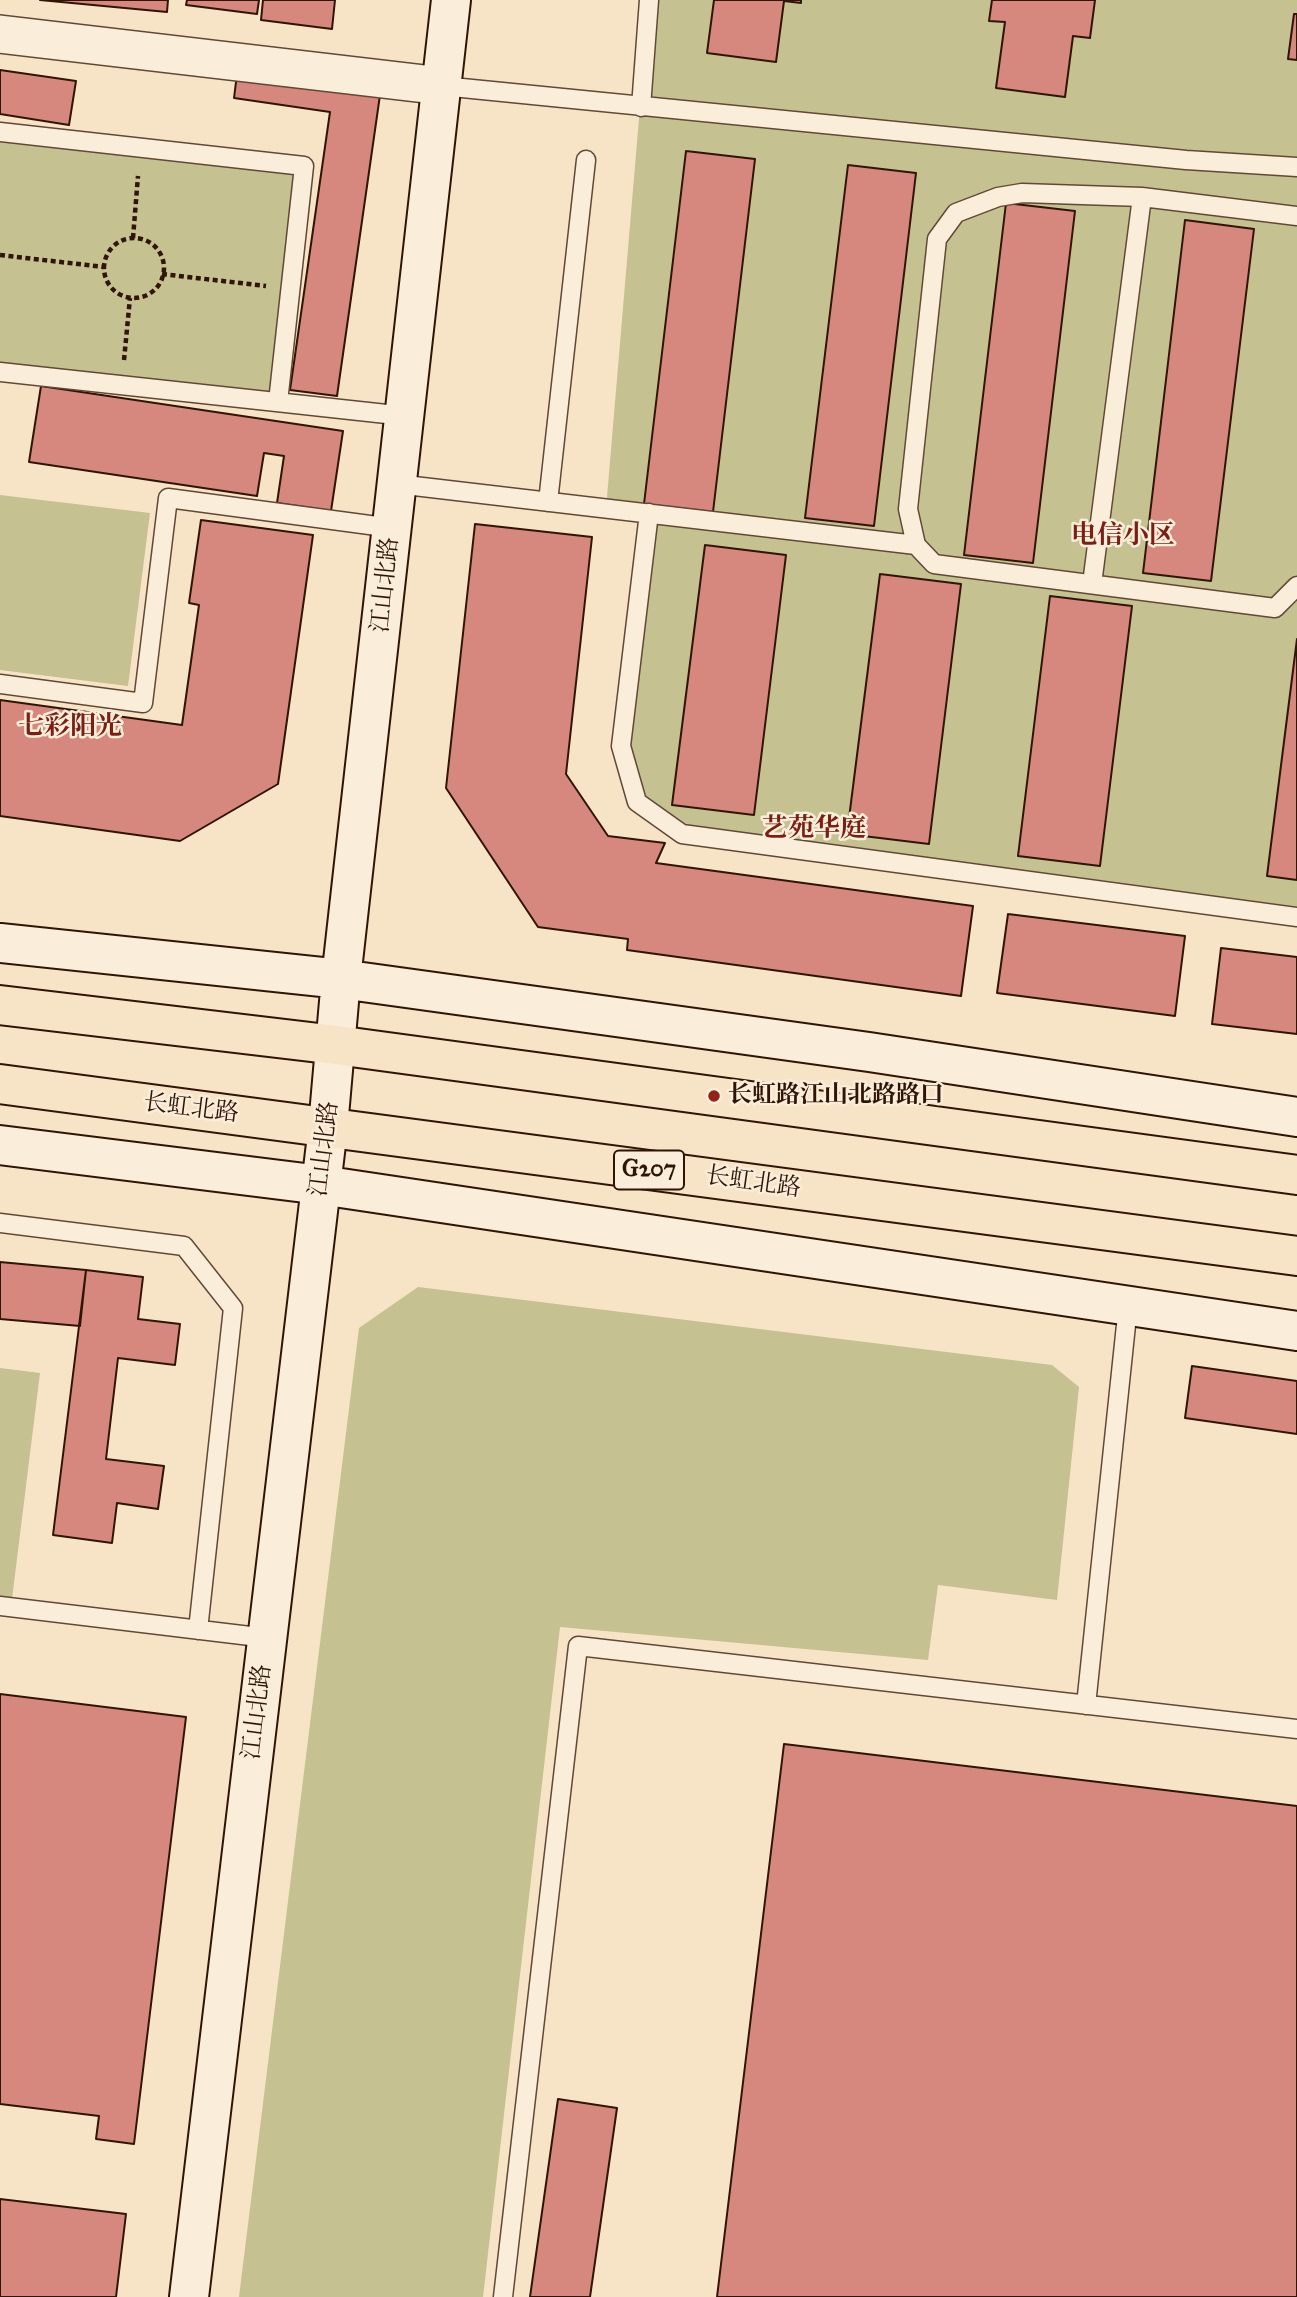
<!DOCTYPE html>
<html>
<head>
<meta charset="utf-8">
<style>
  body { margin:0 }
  canvas { display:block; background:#f7e3c6 }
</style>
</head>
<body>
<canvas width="1297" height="2297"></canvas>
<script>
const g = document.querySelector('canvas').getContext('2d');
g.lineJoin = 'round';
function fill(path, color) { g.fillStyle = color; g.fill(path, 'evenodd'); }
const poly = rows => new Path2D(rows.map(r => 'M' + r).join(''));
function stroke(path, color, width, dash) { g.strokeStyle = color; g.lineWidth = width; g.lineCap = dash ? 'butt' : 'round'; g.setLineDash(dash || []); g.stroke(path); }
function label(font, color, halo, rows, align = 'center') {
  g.font = font + ' "IM FELL Great Primer","Noto Serif SC",serif'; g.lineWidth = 5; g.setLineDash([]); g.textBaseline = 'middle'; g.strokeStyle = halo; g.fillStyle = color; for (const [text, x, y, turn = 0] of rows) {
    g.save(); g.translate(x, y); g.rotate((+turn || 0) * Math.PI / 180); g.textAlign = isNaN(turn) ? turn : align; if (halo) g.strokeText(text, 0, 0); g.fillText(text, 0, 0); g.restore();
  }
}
const green = poly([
  [649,0,1297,0,1297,917,682,834,637,802,621,746,649,514,606,509],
  [0,132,304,166,278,402,0,372],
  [0,495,150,513,128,686,0,670],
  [418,1287,1052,1365,1079,1387,1057,1600,938,1585,928,1660,560,1627,483,2297,239,2297,359,1328],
  [0,1368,40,1373,11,1607,0,1606]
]);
const building = poly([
  [40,0,168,0,167,12,40,0],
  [187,0,259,0,257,14,186,5,187,0],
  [263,0,335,0,332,29,261,20,263,0],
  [714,0,801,0,801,3,784,1,776,62,707,53,714,0],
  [992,0,1095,0,1090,38,1073,36,1065,97,996,88,1005,22,989,21,992,0],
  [1294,14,1297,14,1297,60,1288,59,1294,14],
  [0,70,76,81,69,125,0,114,0,70],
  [237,74,380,95,337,396,290,390,330,112,234,98,237,74],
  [686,151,755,159,713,512,644,504,686,151],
  [848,165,916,173,874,526,805,518,848,165],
  [1006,203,1075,211,1033,563,964,555,1006,203],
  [1185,220,1254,229,1211,581,1143,573,1185,220],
  [41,386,343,431,331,511,277,503,284,456,264,453,257,496,29,462,41,386],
  [201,520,313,535,278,784,180,841,0,816,0,700,182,725,199,605,189,603,201,520],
  [475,524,592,537,566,774,608,836,665,843,656,863,973,906,961,996,627,950,628,939,538,927,446,788,475,524],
  [705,545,786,555,754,815,672,805,705,545],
  [880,574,961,584,929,844,847,834,880,574],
  [1050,596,1132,606,1100,866,1018,856,1050,596],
  [1297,639,1297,880,1267,876,1297,639],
  [1008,914,1185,936,1175,1016,997,993,1008,914],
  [1221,948,1297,957,1297,1034,1212,1024,1221,948],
  [0,1262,86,1270,80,1326,0,1319,0,1262],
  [86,1270,143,1277,138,1319,180,1324,175,1365,118,1358,106,1459,164,1466,158,1509,117,1503,112,1543,53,1535,86,1270],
  [1192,1366,1297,1381,1297,1434,1185,1418,1192,1366],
  [0,1694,186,1717,134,2144,96,2139,99,2116,0,2104,0,1694],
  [784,1744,1297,1806,1297,2297,717,2297,784,1744],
  [558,2099,617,2108,590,2297,530,2297,558,2099],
  [0,2199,126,2214,116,2297,0,2297,0,2199]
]);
const path = poly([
  [133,238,138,176],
  '104 268a30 30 0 1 1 60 0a30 30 0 1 1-60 0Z',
  [0,255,104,267],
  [162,274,266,286],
  [124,360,130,298]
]);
const lane = poly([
  [442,86,1186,160,1297,167],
  [641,107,649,0],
  [0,132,304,166,278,402],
  [1297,216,1142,197,1022,193,998,197,956,213,937,239,908,509,916,545,934,564,1275,608,1297,586],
  [0,372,405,416],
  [397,484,916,545],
  [548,502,586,160],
  [649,513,621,746,637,802,682,834,1297,917],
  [1092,584,1142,197],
  [0,684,143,703,168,498,392,528],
  [0,1223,184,1246,233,1308,198,1630],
  [0,1606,267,1638],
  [1086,1705,1128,1306],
  [503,2297,578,1646,1297,1729]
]);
const street = poly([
  [0,34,442,86]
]);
const secondary = poly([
  [0,943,341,979,869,1052,1297,1117],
  [0,1145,321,1185,1297,1331],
  [189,2297,328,1127,341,979,451,0]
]);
const highway = poly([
  [0,1005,336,1045,1297,1175],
  [0,1084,1297,1256]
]);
const markers = [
  [714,1096,7,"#8f2418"]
];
const shields = [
  [649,1170,70]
];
const shieldNames = [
  ["G207",649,1170]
];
const streetNames = [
  ["江山北路",386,585,-84],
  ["长虹北路",191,1109,7],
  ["江山北路",325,1149,-83],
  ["长虹北路",753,1183,8],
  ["江山北路",258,1712,-83]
];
const poiNames = [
  ["长虹路江山北路路口",728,1096]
];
const neighbourhoodNames = [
  ["电信小区",1123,537],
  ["七彩阳光",70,728],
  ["艺苑华庭",814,830]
];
fill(green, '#c5c190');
fill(building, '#d6877e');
stroke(building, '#301507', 2);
stroke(lane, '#624837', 21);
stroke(street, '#624837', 40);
stroke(secondary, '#301507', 42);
stroke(highway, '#301507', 42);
stroke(path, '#301507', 4.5, [5, 3.5]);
stroke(lane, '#faedda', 18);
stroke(street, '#faedda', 37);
stroke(secondary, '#faedda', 38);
stroke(highway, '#f7e3c6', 38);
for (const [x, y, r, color] of markers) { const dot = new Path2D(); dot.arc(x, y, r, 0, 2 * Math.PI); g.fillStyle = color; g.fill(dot); stroke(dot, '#faedda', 2.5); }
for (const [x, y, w] of shields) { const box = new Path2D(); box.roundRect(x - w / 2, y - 19.5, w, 39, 5); g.fillStyle = '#faedda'; g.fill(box); stroke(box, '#301507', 2); }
label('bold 23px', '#301507', null, shieldNames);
label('24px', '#301507', '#faedda', streetNames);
label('bold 24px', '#301507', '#faedda', poiNames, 'left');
label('bold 26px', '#7a1f14', '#faedda', neighbourhoodNames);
</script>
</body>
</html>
